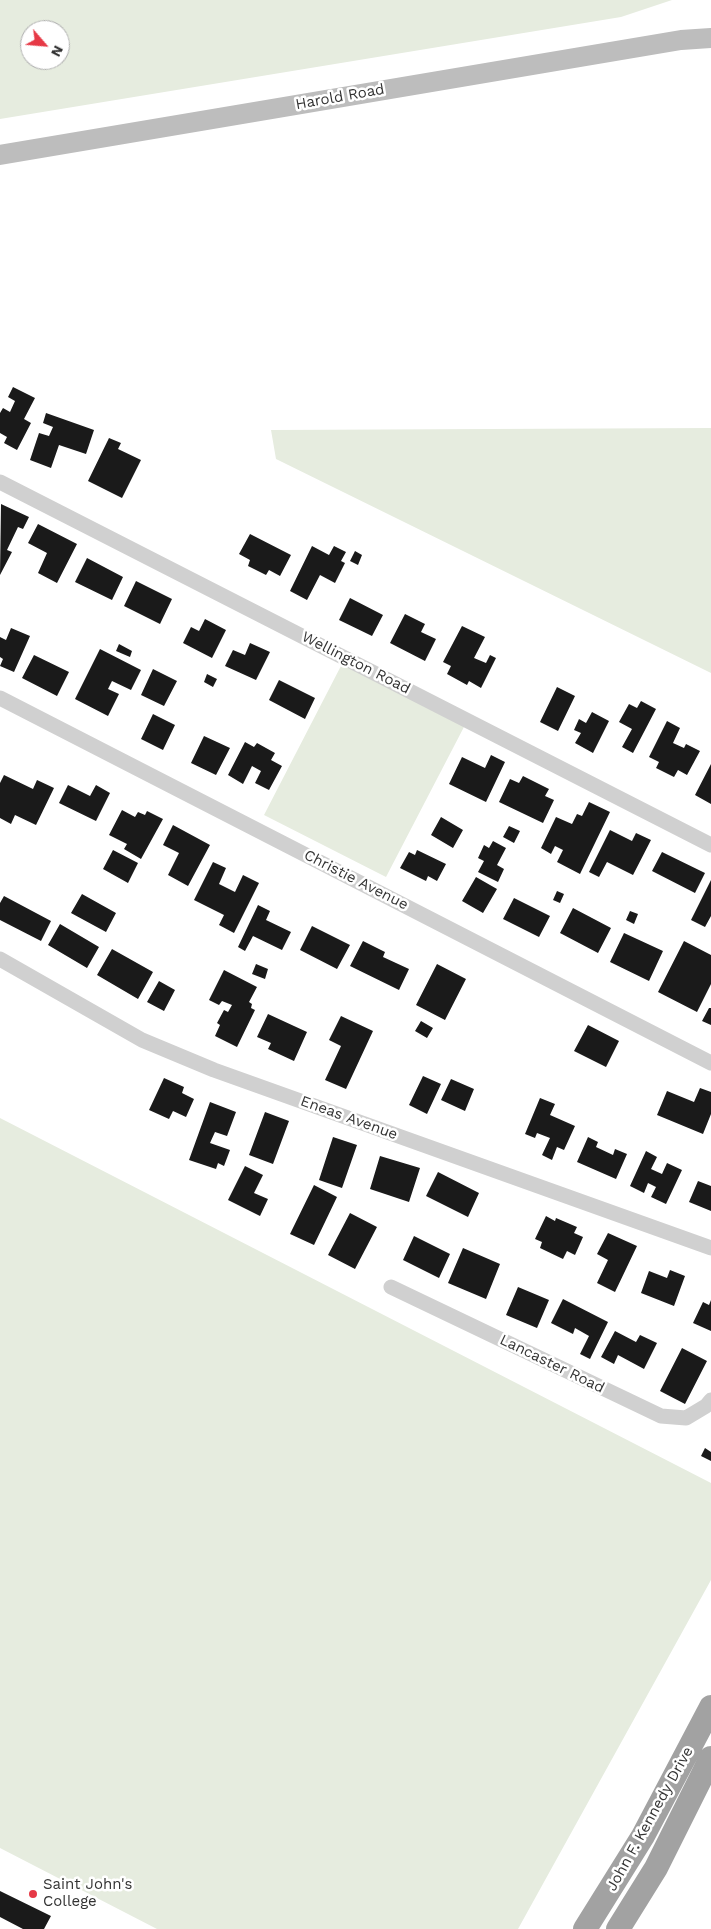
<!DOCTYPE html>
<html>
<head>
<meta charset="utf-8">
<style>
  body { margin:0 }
  #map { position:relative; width:711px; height:1929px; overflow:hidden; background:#fff; font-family:"Work Sans",sans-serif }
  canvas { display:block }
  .north { position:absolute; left:20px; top:20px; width:50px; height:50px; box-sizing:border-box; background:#fff; border:1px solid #adadad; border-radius:50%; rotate:117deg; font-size:14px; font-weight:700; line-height:20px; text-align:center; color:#333 }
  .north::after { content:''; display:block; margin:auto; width:18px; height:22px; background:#e63946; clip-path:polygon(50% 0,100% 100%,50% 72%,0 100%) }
</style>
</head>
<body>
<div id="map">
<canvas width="711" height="1929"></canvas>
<div class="north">N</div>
</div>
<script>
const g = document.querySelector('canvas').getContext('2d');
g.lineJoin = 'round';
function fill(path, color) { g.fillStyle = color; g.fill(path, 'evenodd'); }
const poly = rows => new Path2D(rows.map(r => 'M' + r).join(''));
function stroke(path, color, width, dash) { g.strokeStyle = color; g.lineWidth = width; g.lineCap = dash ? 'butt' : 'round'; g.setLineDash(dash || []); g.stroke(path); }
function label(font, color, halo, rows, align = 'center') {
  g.font = font + ' "Work Sans",sans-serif'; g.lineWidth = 5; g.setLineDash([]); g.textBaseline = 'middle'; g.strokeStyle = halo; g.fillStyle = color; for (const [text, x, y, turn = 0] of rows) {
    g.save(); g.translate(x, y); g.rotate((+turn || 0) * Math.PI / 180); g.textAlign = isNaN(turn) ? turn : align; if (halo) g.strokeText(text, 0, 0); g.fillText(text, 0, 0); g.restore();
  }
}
const green = poly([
  [0,0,672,0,621,17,0,119],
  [30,30,60,30,60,60,30,60],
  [711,428,711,673,276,459,271,430],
  [343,662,465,725,386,877,264,815],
  [0,1118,711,1483,711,1580,518,1929,157,1929,0,1848]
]);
const building = poly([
  [13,387,35,398,24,419,31,423,17,450,4,443,7,437,0,433,0,413,3,408,10,412,15,401,8,397],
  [46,413,94,430,86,454,59,445,51,468,30,460,39,433,49,436,53,427,43,423],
  [109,438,121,443,118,449,141,460,122,498,88,481],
  [1,504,29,517,23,529,18,527,7,550,12,552,0,575],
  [38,524,77,544,57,583,38,573,47,553,28,543],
  [250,534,291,555,280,576,269,570,266,575,248,566,250,560,239,554],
  [312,546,329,555,334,546,346,552,341,561,345,563,335,583,320,575,307,600,290,591],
  [355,551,362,555,358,565,350,561],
  [87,558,123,577,112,600,75,582],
  [136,581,172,599,160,624,124,606],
  [350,598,383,615,372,636,339,620],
  [405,614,425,624,421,632,436,639,425,661,390,643],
  [205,619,226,630,212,658,183,643,191,627,199,631],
  [462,626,485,637,474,658,486,663,490,655,496,658,481,688,469,681,467,685,447,674,451,666,443,662],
  [11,628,30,636,14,672,0,666,3,659,0,657,0,637,6,640],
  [250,643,270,652,256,680,225,666,233,650,245,655],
  [119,644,132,651,130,657,116,651],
  [100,649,141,670,131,690,112,681,108,689,119,694,108,716,75,699],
  [34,655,69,672,57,696,22,678],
  [153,669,177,681,164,706,141,695],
  [207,674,217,679,213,687,204,682],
  [279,680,315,698,305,719,269,700],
  [557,687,575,696,558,731,540,722],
  [641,701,656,709,633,753,622,747,632,729,619,722,629,704,637,708],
  [592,712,609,721,593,753,575,743,581,733,574,730,579,719,586,723],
  [153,714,175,725,163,750,141,739],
  [667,721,680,728,673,743,684,748,686,744,700,751,687,775,678,770,674,777,656,768,659,762,649,757],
  [204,736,230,748,216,775,191,763],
  [245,742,254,747,257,743,275,753,271,760,282,766,269,790,255,783,261,771,252,766,243,784,228,775],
  [491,755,505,762,486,802,449,784,462,757,485,768],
  [711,764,711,804,695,795],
  [4,775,33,789,37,780,54,788,36,825,15,815,11,824,0,818,0,783],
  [523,776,549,789,545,796,554,800,543,823,499,802,510,779,519,783],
  [68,785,90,796,96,785,110,793,96,821,59,803],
  [589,802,610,812,580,874,557,862,563,850,555,846,551,854,541,848,556,817,572,824,577,814,582,816],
  [122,810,135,817,138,812,145,815,147,811,163,819,141,859,124,849,127,844,109,835],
  [441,817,463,830,453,848,431,835],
  [173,825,210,845,188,886,168,875,179,853,163,845],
  [509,826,520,831,514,843,503,837],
  [610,830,632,841,636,833,651,840,633,875,607,862,599,877,589,872],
  [493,841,506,848,497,865,504,869,498,882,478,872,484,861,478,858,484,845,489,848],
  [113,850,138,863,128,883,103,869],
  [417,850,446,864,437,881,428,876,426,881,400,868,409,852,415,855],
  [662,852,705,873,695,893,652,871],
  [213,862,226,868,219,884,235,892,243,875,259,883,234,933,219,925,224,915,194,900],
  [476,877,497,889,483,913,462,901],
  [711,880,711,916,705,927,691,920],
  [557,891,564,894,560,903,553,900],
  [82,894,116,913,106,932,71,913],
  [4,896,51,921,41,941,0,920,0,903],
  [514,898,550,916,539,937,503,919],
  [258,905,270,911,266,920,291,932,282,950,253,936,245,951,238,947],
  [573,908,611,928,598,953,560,933],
  [630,911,638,914,634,924,626,920],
  [60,924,99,947,87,968,48,945],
  [312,926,350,945,337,969,300,950],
  [624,933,663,951,649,981,610,962],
  [363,941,385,952,383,957,409,969,399,990,350,966],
  [684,941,711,955,711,984,697,1012,658,992],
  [112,949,153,972,138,999,97,975],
  [256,964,268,969,265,979,252,974],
  [437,964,466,979,445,1020,416,1005],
  [224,970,257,987,249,1002,252,1004,251,1008,255,1010,237,1047,215,1036,220,1025,217,1023,224,1010,228,1012,232,1005,222,1001,219,1005,209,1000],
  [159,981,175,990,164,1011,147,1002],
  [709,1008,711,1008,711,1025,702,1021],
  [268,1014,307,1032,294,1061,268,1049,271,1043,257,1037],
  [341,1016,373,1031,346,1089,325,1080,341,1046,329,1040],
  [421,1021,433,1028,427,1038,415,1031],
  [588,1025,619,1041,606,1067,574,1051],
  [423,1076,441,1084,427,1114,409,1105],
  [164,1078,184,1087,182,1093,194,1099,186,1117,173,1111,169,1119,149,1110],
  [451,1079,474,1089,465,1111,441,1100],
  [700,1088,711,1092,711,1114,703,1134,657,1115,667,1091,694,1102],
  [540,1098,555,1104,550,1115,575,1126,564,1150,557,1147,552,1160,542,1155,550,1138,537,1133,535,1138,525,1134],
  [210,1102,236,1112,227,1136,215,1132,210,1143,230,1150,224,1166,218,1163,216,1169,189,1160],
  [265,1112,289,1121,273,1164,249,1155],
  [333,1137,357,1145,342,1188,319,1180],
  [588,1137,598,1142,596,1147,613,1155,615,1149,627,1154,616,1179,577,1162],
  [646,1151,657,1157,651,1169,662,1174,667,1163,682,1170,666,1204,651,1197,656,1187,648,1183,644,1193,630,1186],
  [380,1156,420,1168,409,1202,370,1189],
  [245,1166,263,1175,254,1193,268,1199,260,1216,228,1200],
  [438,1172,479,1193,468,1217,426,1196],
  [698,1181,711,1186,711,1211,689,1202],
  [314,1185,337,1197,314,1245,290,1234],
  [350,1213,377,1227,355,1269,328,1255],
  [546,1216,555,1221,556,1218,577,1227,574,1233,583,1237,575,1255,567,1251,563,1259,540,1248,542,1242,535,1239],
  [608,1233,637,1246,615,1292,597,1283,608,1260,597,1254],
  [414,1236,450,1254,439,1278,403,1260],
  [463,1248,500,1264,486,1299,448,1283],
  [670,1270,685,1276,674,1306,641,1293,649,1271,667,1278],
  [518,1287,549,1300,537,1328,506,1315],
  [563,1299,608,1322,590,1359,580,1354,589,1336,575,1328,573,1334,551,1323],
  [711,1300,711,1331,693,1323,703,1302,709,1305],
  [615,1331,636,1342,640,1335,657,1343,644,1369,618,1355,614,1364,601,1357],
  [682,1348,707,1361,685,1404,660,1391],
  [705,1448,711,1452,711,1461,701,1456],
  [0,1891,51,1916,44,1929,23,1929,0,1917]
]);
const minor = poly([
  [0,482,711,845],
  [0,698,711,1063],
  [0,959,142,1040,214,1070,711,1248],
  [391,1287,661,1416,686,1418,706,1406,711,1400]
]);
const secondary = poly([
  [0,155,681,40,711,38]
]);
const trunk = poly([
  [585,1929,643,1836,711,1707],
  [618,1929,656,1868,711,1758]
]);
const markers = [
  [33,1894,5,"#e63946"]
];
const streetNames = [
  ["Harold Road",340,97,-10],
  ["Wellington Road",356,663,27],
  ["Christie Avenue",356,880,27],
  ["Eneas Avenue",349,1118,20],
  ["Lancaster Road",552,1364,26],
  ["John F. Kennedy Drive",650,1819,-61]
];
const poiNames = [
  ["Saint John's",43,1885],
  ["College",43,1902]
];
fill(green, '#e6ecdf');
fill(building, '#1a1a1a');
stroke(minor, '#d0d0d0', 15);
stroke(secondary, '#bdbdbd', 20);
stroke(trunk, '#a2a2a2', 24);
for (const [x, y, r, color] of markers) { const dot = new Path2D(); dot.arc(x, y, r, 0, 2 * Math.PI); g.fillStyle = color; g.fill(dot); stroke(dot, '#fff', 2); }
label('15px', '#333', '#fff', streetNames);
label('15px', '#333', '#fff', poiNames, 'left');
</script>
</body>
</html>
